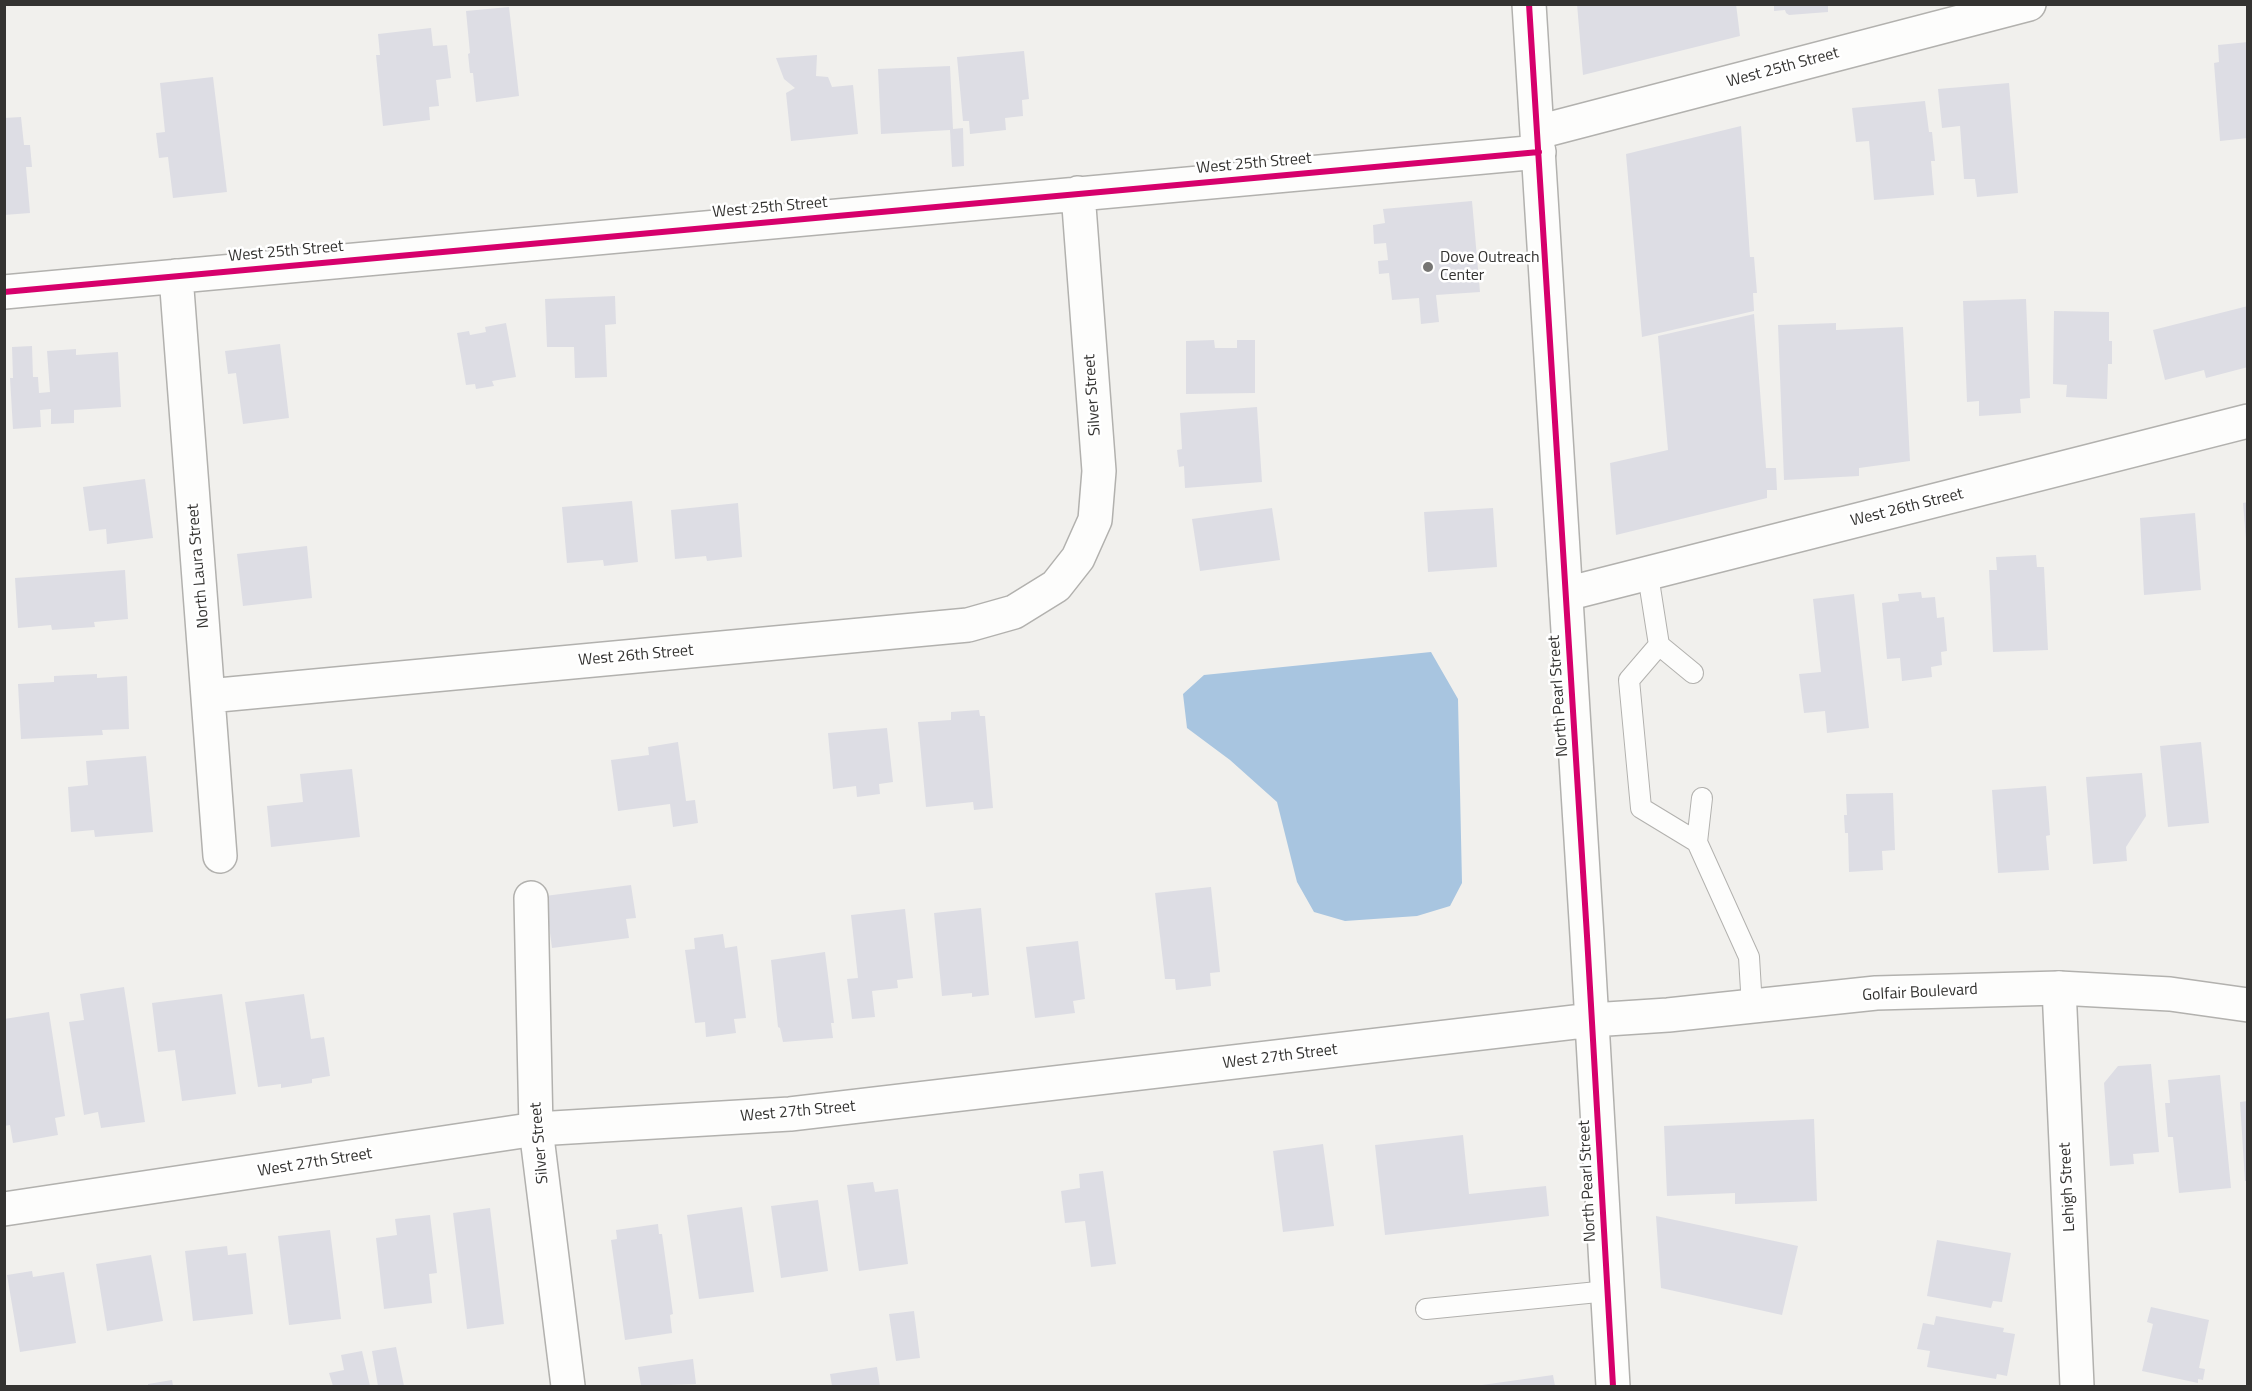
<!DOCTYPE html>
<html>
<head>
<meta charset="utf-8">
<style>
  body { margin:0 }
  #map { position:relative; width:2252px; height:1391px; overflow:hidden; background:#f1f0ed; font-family:"Titillium Web",sans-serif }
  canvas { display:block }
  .frame { position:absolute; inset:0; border:6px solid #343331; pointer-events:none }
</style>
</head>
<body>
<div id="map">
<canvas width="2252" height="1391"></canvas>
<div class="frame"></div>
</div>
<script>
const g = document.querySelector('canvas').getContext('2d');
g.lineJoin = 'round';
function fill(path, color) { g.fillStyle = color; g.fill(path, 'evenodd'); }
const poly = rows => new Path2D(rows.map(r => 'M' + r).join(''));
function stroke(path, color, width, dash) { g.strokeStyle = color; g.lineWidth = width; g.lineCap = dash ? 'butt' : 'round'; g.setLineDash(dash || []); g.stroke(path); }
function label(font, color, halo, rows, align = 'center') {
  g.font = font + ' "Titillium Web",sans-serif'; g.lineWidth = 5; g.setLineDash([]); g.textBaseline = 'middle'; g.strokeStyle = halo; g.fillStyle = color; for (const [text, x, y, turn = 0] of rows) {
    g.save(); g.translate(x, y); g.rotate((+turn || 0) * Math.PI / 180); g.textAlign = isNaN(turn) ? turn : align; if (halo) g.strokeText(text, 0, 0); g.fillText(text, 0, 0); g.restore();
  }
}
const water = poly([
  [1431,652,1458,699,1462,883,1450,906,1417,916,1345,921,1314,912,1297,882,1277,802,1230,760,1187,728,1183,694,1204,675]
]);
const building = poly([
  [1577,4,1736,4,1740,36,1583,75],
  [1774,4,1828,4,1828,12,1789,15,1786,13,1785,10,1774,11],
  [509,7,519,96,476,102,473,73,470,73,468,54,470,53,466,11],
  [431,28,433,46,447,45,451,78,436,80,439,106,429,107,430,120,383,126,376,55,380,55,378,34],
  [2248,42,2248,138,2220,141,2214,63,2219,62,2218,45],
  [1024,51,1029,99,1022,100,1023,116,1005,118,1006,130,970,134,969,121,963,121,957,57],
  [817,55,816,76,828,77,832,87,853,85,858,134,791,141,786,93,795,88,784,79,776,58],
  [950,66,953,129,963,128,964,166,952,167,950,130,881,134,878,69],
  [213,77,227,192,173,198,168,157,159,158,156,133,165,132,160,83],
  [2009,83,2018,193,1977,197,1975,179,1964,179,1960,126,1942,128,1938,89],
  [1925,101,1929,132,1932,132,1935,161,1931,161,1934,195,1874,200,1869,141,1856,142,1852,108],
  [21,117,24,145,30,145,32,167,26,167,30,213,4,215,4,118],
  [1741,126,1750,257,1754,257,1757,293,1753,293,1754,311,1642,337,1626,154],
  [1472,201,1480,292,1436,295,1439,322,1421,324,1419,298,1392,300,1389,273,1379,274,1378,261,1388,260,1386,243,1374,244,1373,225,1385,223,1383,209],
  [615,296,616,324,605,325,607,377,575,378,574,347,547,347,545,299],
  [2026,299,2030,398,2020,399,2021,413,1979,416,1979,401,1967,402,1963,301],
  [2248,306,2248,367,2206,378,2204,370,2165,380,2153,330],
  [2054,311,2109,312,2109,341,2112,341,2112,364,2108,364,2107,399,2066,397,2067,385,2053,384],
  [1754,314,1766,468,1776,468,1777,490,1767,490,1767,498,1616,535,1610,463,1668,450,1658,336],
  [506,323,516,377,492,381,494,386,476,389,475,384,466,385,457,333,469,331,470,335,486,332,485,327],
  [1836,323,1836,330,1903,327,1910,461,1859,468,1859,476,1784,480,1778,325],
  [1214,340,1215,348,1237,348,1237,340,1255,340,1255,393,1186,394,1186,341],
  [280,344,289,418,243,424,236,373,228,374,225,351],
  [32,346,33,377,38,377,39,393,50,392,47,351,76,349,76,355,118,352,121,407,74,410,74,423,51,424,51,409,40,410,41,427,13,429,10,378,13,378,12,347],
  [1257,407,1262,482,1185,488,1184,466,1179,467,1177,450,1182,449,1180,413],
  [145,479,153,538,107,544,106,529,89,531,83,487],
  [632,501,638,562,604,566,603,560,567,563,562,507],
  [2248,502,2248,539,2246,539,2243,503],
  [738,503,742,557,707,561,706,556,675,559,671,510],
  [1272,508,1280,560,1200,571,1192,519],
  [1493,508,1497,567,1428,572,1424,512],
  [2195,513,2201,590,2144,595,2140,518],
  [307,546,312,598,243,606,237,554],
  [2036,555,2037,567,2044,567,2048,650,1993,652,1989,570,1997,570,1996,557],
  [125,570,128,619,94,622,95,627,52,630,51,625,18,628,15,578],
  [1921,592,1922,598,1935,597,1937,618,1944,617,1947,651,1941,652,1942,665,1931,667,1932,677,1902,681,1900,658,1887,659,1882,603,1899,601,1898,594],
  [1854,594,1869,728,1827,733,1825,711,1804,713,1799,674,1821,672,1813,599],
  [97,674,97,678,127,676,129,729,102,730,103,735,21,739,18,684,54,682,54,676],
  [979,710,980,716,985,716,993,808,974,810,973,802,926,807,918,722,951,720,951,712],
  [887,728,893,782,879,784,880,794,857,797,856,786,833,789,828,733],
  [678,742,686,801,695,800,698,823,673,827,670,804,618,811,611,760,649,755,648,747],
  [2201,742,2209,823,2168,827,2160,746],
  [146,756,153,832,95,837,94,830,71,832,68,787,88,785,86,761],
  [352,769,360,837,271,847,267,806,303,802,300,774],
  [2142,773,2146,816,2126,847,2127,861,2093,864,2086,777],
  [2046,786,2050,835,2046,836,2049,870,1998,873,1992,790],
  [1893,793,1895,850,1882,851,1883,870,1849,872,1848,833,1845,833,1844,815,1847,815,1846,794],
  [631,885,636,918,626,919,629,938,552,948,545,896],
  [1211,887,1220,972,1210,973,1211,986,1176,990,1175,979,1165,979,1155,893],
  [981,908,989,995,972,997,972,993,942,996,934,913],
  [905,909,913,978,897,980,898,988,872,991,875,1017,852,1019,847,979,858,978,851,915],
  [723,934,725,948,737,946,746,1018,734,1019,736,1033,706,1037,705,1022,695,1023,685,950,695,949,694,938],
  [1078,941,1085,999,1073,1001,1075,1013,1035,1018,1026,947],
  [825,952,834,1023,831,1023,833,1038,783,1042,780,1028,778,1027,771,960],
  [124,987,145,1122,101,1128,98,1112,84,1115,69,1022,84,1020,80,994],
  [222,994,236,1094,182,1101,175,1050,158,1052,152,1003],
  [304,994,311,1039,324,1037,330,1076,312,1079,312,1083,281,1088,281,1084,258,1087,245,1002],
  [49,1012,65,1116,55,1118,58,1135,13,1143,10,1125,4,1126,4,1019],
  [2151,1064,2159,1152,2133,1154,2134,1164,2110,1166,2104,1083,2118,1066],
  [2220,1075,2231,1188,2179,1193,2173,1137,2168,1137,2165,1103,2170,1103,2168,1080],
  [2248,1101,2248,1181,2245,1181,2240,1102],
  [1814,1119,1817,1201,1735,1204,1735,1193,1667,1196,1664,1126],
  [1463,1135,1469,1194,1546,1186,1549,1216,1385,1235,1375,1145],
  [1323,1144,1334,1226,1283,1232,1273,1151],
  [1103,1171,1116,1264,1091,1267,1085,1221,1065,1223,1061,1191,1080,1188,1079,1174],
  [873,1182,875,1192,898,1189,908,1264,859,1271,847,1185],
  [818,1200,828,1271,781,1278,771,1206],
  [742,1207,754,1292,699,1299,687,1215],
  [490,1208,504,1324,467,1329,453,1213],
  [430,1215,437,1273,429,1274,432,1303,384,1309,376,1238,397,1235,395,1219],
  [1656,1216,1798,1246,1782,1315,1661,1288],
  [658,1224,659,1234,662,1234,673,1314,670,1315,672,1333,625,1340,611,1240,617,1239,616,1230],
  [330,1230,341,1319,289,1325,278,1236],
  [1937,1240,2011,1253,2002,1302,1993,1301,1991,1308,1927,1296],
  [227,1246,228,1255,246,1253,253,1314,193,1321,185,1251],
  [151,1255,163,1321,107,1331,96,1264],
  [32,1271,33,1277,64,1272,76,1343,20,1352,7,1275],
  [2151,1307,2209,1320,2199,1368,2205,1369,2203,1380,2198,1379,2198,1383,2142,1371,2153,1324,2147,1322],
  [914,1311,920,1358,896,1361,889,1314],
  [1936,1316,2004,1328,2003,1332,2015,1334,2007,1376,1997,1374,1996,1379,1927,1367,1930,1351,1917,1349,1923,1323,1934,1325],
  [396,1347,404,1386,378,1386,372,1351],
  [362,1351,370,1386,333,1386,329,1373,344,1370,341,1355],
  [693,1359,696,1384,641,1386,638,1367],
  [877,1367,880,1386,832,1386,830,1374],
  [1553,1375,1555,1386,1482,1386,1482,1385],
  [172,1380,173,1386,148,1386,148,1384]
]);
const lane = poly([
  [1648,575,1659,645,1693,673],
  [1659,645,1629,680,1641,808,1697,842],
  [1702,798,1697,842,1749,957,1752,1007],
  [1426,1309,1608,1291]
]);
const street = poly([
  [1538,132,2029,4],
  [176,276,220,856],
  [4,292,1539,152],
  [1566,594,2248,421],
  [208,696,968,625,1014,612,1056,586,1078,558,1095,520,1099,471,1078,193],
  [531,898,536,1129,568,1386],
  [2059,988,2077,1386]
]);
const secondary = poly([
  [1529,4,1587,936,1613,1386],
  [4,1209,536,1129,790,1114,1592,1020,1668,1015,1876,993,2059,988,2170,994,2248,1005]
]);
const cycleway = poly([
  [1529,4,1587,936,1613,1386],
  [4,292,1539,152]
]);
const markers = [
  [1428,267,6,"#767573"]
];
const streetNames = [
  ["West 25th Street",1783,68,-15],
  ["West 25th Street",1254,164,-5],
  ["West 25th Street",770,208,-5],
  ["West 25th Street",286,252,-5],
  ["Silver Street",1093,395,-94],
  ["West 26th Street",1907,508,-14],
  ["North Laura Street",199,566,-95],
  ["West 26th Street",636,656,-5],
  ["North Pearl Street",1559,696,-94],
  ["Golfair Boulevard",1920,993,-3],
  ["West 27th Street",1280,1057,-7],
  ["West 27th Street",798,1112,-5],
  ["Silver Street",540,1143,-95],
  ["West 27th Street",315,1163,-9],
  ["North Pearl Street",1588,1181,-93],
  ["Lehigh Street",2068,1187,-93]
];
const poiNames = [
  ["Dove Outreach",1440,258],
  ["Center",1440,276]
];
fill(water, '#a8c5e0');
fill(building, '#dddde4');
stroke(lane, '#b2b1ae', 22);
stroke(street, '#b2b1ae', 36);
stroke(secondary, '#b2b1ae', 36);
stroke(lane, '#fdfdfc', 20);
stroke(street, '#fdfdfc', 33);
stroke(secondary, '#fdfdfc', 33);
stroke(cycleway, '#d6006c', 6);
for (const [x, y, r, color] of markers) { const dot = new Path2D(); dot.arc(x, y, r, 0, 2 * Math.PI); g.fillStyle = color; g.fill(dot); stroke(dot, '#fff', 2); }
label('16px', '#343331', '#fff', streetNames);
label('16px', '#343331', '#fff', poiNames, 'left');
</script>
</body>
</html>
